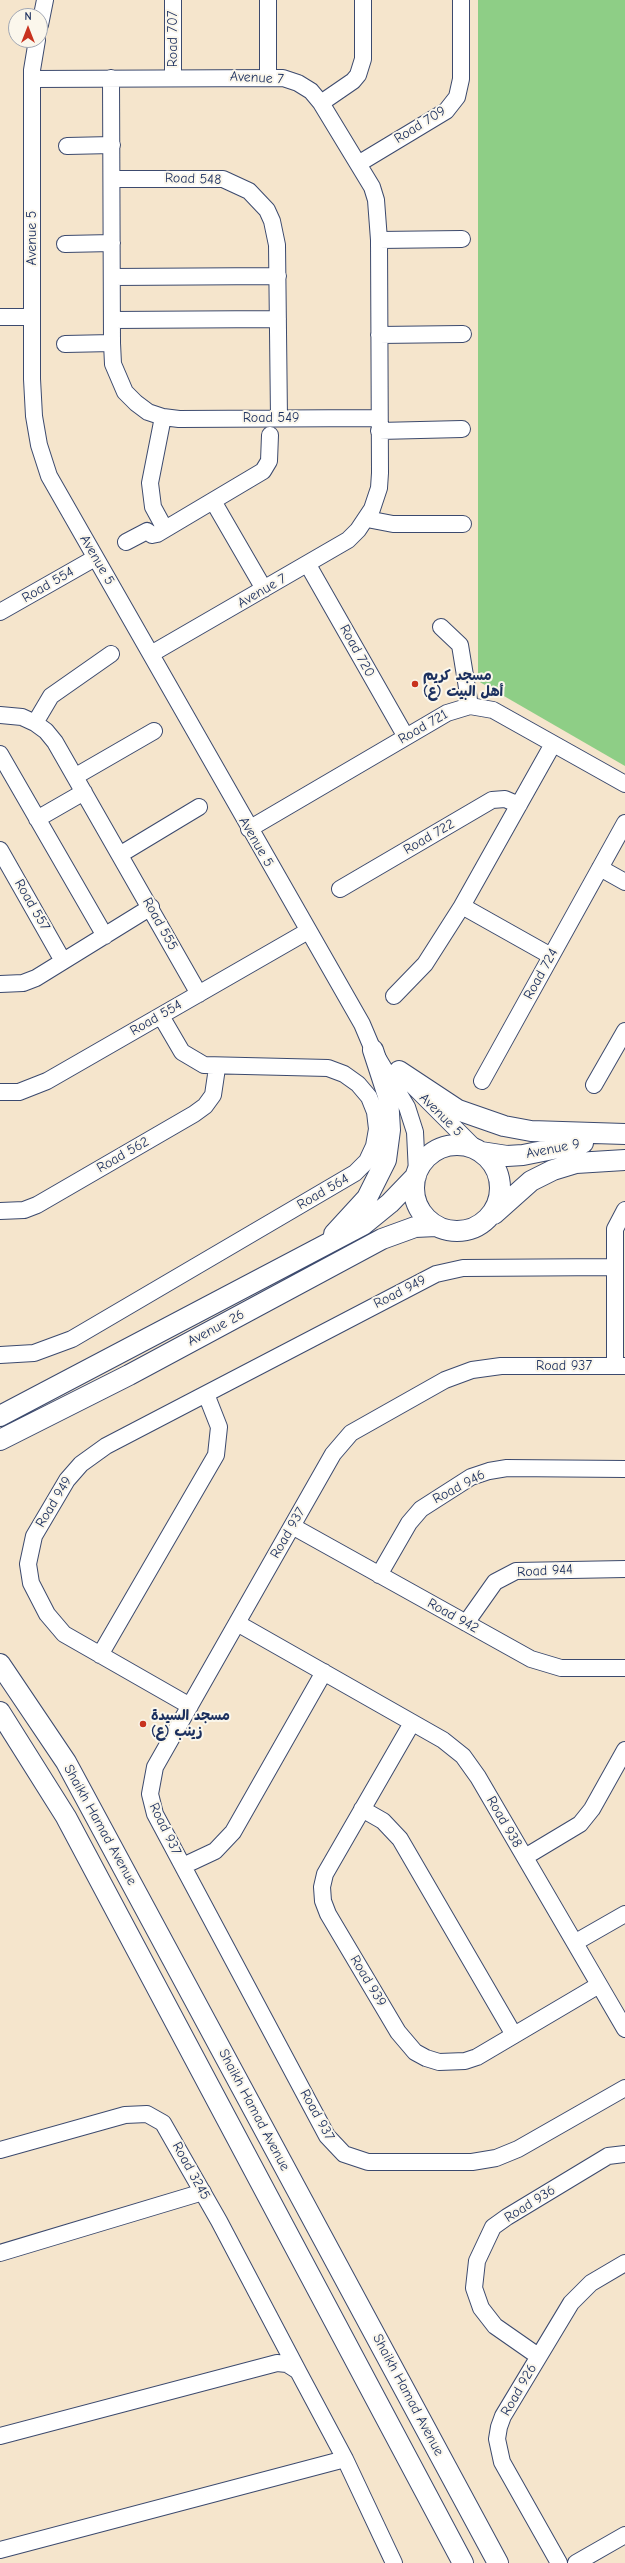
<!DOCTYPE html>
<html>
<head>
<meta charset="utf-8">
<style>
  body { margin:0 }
  #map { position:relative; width:625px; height:2563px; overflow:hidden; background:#f5e5cc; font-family:"Comic Neue",sans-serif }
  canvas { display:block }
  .north { position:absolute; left:8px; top:8px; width:40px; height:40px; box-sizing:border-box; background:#fbf7ec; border:1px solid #a1a7b3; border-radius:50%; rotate:0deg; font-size:11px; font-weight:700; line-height:16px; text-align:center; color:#1b2f5e }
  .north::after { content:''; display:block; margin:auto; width:14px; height:18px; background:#c8321e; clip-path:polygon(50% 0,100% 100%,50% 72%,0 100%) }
</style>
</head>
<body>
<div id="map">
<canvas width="625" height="2563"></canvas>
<div class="north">N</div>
</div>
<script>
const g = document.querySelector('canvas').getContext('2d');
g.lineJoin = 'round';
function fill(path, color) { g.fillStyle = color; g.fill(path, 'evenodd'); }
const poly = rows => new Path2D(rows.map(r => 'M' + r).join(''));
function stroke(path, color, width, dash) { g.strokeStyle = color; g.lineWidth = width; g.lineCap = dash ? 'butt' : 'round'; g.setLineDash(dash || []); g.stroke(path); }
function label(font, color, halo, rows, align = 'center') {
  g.font = font + ' "Comic Neue","Playpen Sans Arabic",sans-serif'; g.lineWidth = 4; g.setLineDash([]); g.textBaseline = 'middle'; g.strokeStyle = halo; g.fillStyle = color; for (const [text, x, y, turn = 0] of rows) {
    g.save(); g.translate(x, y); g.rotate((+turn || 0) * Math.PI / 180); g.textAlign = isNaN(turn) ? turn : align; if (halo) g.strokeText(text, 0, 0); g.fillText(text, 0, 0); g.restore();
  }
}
const green = poly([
  [478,0,625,0,625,766,478,681]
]);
const minor = poly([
  [40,25,45,0],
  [37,40,32,70,32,379,34,416,39,445,49,476,362,1024,373,1050,407,1107,415,1132,417,1173],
  [268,76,268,0],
  [173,77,173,0],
  [111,78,112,343,113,364,125,392,136,403,148,412,163,417,179,419,379,418],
  [32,79,283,78,298,83,311,91,321,103,372,187,376,200,379,240,380,473,379,488,372,509,358,530,348,540,151,654],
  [321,103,353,81,358,75,363,59,363,0],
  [67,146,112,145],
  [358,164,446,111,457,97,461,79,461,0],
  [112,179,223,179,249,191,267,210,272,221,277,245,279,418],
  [379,240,462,239],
  [65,244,112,243],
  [112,277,278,276],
  [0,317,32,317],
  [112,320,278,319],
  [379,335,463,334],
  [65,344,112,343],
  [163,417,150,483,153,507,165,529],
  [379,431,462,429],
  [213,501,264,589],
  [367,519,393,524,463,524],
  [126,542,147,531,152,535,157,534,263,471,269,461,270,435],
  [308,565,406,737],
  [0,612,95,558],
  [441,627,460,645,470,706],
  [0,715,22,717,35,723,46,731,55,742,199,994],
  [35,723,51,696,111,654],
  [0,754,105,936],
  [76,776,154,731],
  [37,819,84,792],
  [249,829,447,713,470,706,493,710,625,784],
  [0,850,63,961],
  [121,854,199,807],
  [600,868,625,882],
  [340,889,492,800,505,799,519,805],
  [462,906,551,956],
  [0,984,23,983,36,978,151,907],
  [394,996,425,964,462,906,553,744],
  [482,1081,625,823],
  [411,1084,475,1148],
  [594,1085,625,1031],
  [0,1092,19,1092,47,1081,308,931],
  [0,1211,24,1210,37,1205,194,1114,205,1106,213,1095,217,1068],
  [0,1355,34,1353,72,1339,355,1173,367,1161,374,1146,377,1129,375,1112,369,1097,358,1084,344,1074,328,1068,204,1065,182,1052,161,1016],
  [615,1366,615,1229,625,1210],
  [625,1366,501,1366,472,1370,445,1380,351,1433,333,1454,155,1767,150,1794,155,1814,327,2136,344,2154,368,2162,472,2162,496,2158,518,2149,625,2088],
  [292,1526,531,1659,561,1668,625,1668],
  [379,1575,409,1523,421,1509,471,1477,489,1471,507,1468,625,1469],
  [237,1623,443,1740,463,1756,478,1777,625,2029],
  [466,1623,495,1582,516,1571,625,1569],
  [100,1655,216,1455,219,1427,206,1394],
  [190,1706,64,1634,47,1614,31,1583,28,1564,34,1536,67,1480,81,1464,106,1446,436,1274,463,1268,615,1267],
  [412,1723,325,1874,322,1887,323,1901,328,1914,398,2032,415,2052,426,2058,439,2062,465,2061,477,2057,599,1985],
  [362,1809,383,1821,400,1839,514,2035],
  [525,1857,580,1824,592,1809,625,1750],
  [183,1866,215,1851,233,1832,324,1672],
  [576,1942,625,1914],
  [0,2150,125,2115,147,2114,163,2123,219,2221,298,2371],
  [0,2253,203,2192],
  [538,2356,495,2326,481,2308,474,2288,477,2261,493,2227,507,2217,608,2156,625,2154],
  [0,2436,277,2363,287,2364,298,2371,345,2459,394,2563],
  [0,2550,345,2459],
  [559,2563,502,2462,497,2439,499,2427,503,2416,571,2303,591,2283,625,2263],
  [576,2563,625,2535]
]);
const major = poly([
  [399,1071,458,1110,504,1126,531,1131,625,1134],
  '414 1188a43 43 0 1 1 86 0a43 43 0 1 1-86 0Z',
  [481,1152,507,1156,523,1155,583,1143],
  [494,1214,531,1181,553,1170,576,1163,625,1160],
  [334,1234,367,1198,386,1160,390,1130,388,1096,373,1050],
  [0,1416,363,1225,390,1203,416,1176],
  [0,1440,129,1375,382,1239,415,1227,436,1226],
  [0,1664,66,1762,498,2563],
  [0,1712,66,1817,463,2563]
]);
const markers = [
  [415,684,4,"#c8321e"],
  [143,1724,4,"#c8321e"]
];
const streetNames = [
  ["Road 707",173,39,-90],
  ["Avenue 7",257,78,3],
  ["Road 709",420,125,-32],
  ["Road 548",193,179,2],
  ["Avenue 5",32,238,-90],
  ["Road 549",271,418],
  ["Avenue 5",97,560,60],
  ["Road 554",48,585,-30],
  ["Avenue 7",262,591,-30],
  ["Road 720",357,651,61],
  ["Road 721",423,727,-30],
  ["Road 722",429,837,-30],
  ["Avenue 5",256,842,60],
  ["Road 557",32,905,60],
  ["Road 555",160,924,61],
  ["Road 724",541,974,-61],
  ["Road 554",156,1018,-30],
  ["Avenue 5",441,1115,45],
  ["Avenue 9",553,1149,-11],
  ["Road 562",123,1155,-30],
  ["Road 564",323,1192,-30],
  ["Road 949",400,1292,-27],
  ["Avenue 26",216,1328,-28],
  ["Road 937",564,1366],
  ["Road 946",459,1487,-28],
  ["Road 949",54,1502,-59],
  ["Road 937",288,1533,-60],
  ["Road 944",545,1571,-3],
  ["Road 942",453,1616,29],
  ["Road 938",504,1822,60],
  ["Shaikh Hamad Avenue",100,1825,61],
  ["Road 937",165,1829,64],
  ["Road 939",368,1981,59],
  ["Shaikh Hamad Avenue",254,2110,62],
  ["Road 937",317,2115,61],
  ["Road 3245",191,2171,61],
  ["Road 936",530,2204,-32],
  ["Road 926",519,2390,-60],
  ["Shaikh Hamad Avenue",408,2395,62]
];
const poiNames = [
  ["مسجد كريم",423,676],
  ["أهل البيت (ع)",423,692],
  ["مسجد السيدة",151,1716],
  ["زينب (ع)",151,1732]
];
fill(green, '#8ece86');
stroke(minor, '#3c4a6e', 18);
stroke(major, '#3c4a6e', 22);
stroke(minor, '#fff', 16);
stroke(major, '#fff', 20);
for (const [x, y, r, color] of markers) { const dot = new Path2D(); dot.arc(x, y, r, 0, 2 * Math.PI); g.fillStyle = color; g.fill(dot); stroke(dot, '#fbf7ec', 1.5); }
label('14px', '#1b2f5e', '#fbf7ec', streetNames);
label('bold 14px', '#1b2f5e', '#fbf7ec', poiNames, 'left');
</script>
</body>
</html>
